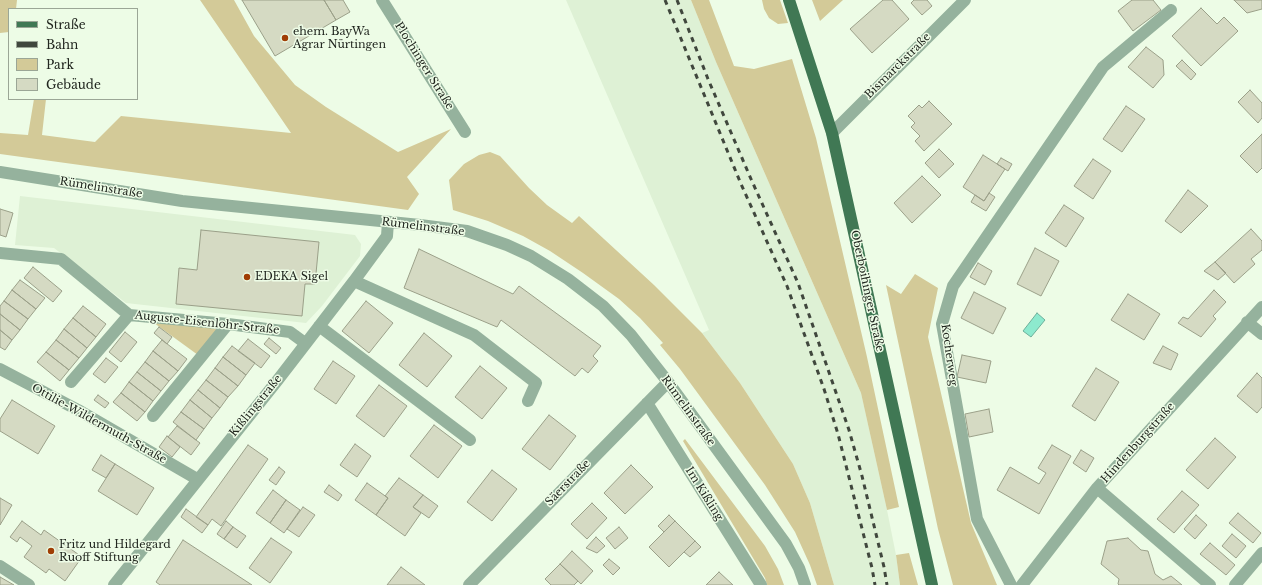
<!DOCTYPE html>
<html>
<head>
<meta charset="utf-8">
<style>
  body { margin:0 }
  #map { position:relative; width:1262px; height:585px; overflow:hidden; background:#edfce6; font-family:"Libre Baskerville",serif }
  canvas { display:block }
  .legend { position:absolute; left:8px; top:8px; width:130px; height:92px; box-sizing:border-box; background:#edfce6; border:1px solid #9ba696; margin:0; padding:5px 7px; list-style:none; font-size:12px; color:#21261f }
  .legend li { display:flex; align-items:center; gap:8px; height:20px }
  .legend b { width:20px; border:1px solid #9ba696 }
</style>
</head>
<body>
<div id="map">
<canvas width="1262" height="585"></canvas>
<ul class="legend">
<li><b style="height:5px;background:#407854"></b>Straße</li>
<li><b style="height:5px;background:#40473d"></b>Bahn</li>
<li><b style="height:11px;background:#d3ca98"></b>Park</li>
<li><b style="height:11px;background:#d5dac3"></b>Gebäude</li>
</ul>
</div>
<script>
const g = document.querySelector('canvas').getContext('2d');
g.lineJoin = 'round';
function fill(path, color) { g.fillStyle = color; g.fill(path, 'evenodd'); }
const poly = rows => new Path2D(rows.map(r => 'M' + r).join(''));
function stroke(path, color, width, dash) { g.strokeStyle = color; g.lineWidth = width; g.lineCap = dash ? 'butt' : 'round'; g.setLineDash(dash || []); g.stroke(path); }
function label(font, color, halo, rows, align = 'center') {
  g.font = font + ' "Libre Baskerville",serif'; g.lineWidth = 3; g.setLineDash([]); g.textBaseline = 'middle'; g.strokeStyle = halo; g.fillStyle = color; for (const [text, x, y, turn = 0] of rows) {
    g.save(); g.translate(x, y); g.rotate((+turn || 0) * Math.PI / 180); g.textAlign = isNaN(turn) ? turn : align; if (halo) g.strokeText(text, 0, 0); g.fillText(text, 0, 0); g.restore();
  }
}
const built = poly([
  [566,0,691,0,716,62,861,393,887,510,896,555,900,585,834,585,810,503,793,464,740,383,702,333,709,330],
  [20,196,355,235,361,244,360,256,322,306,306,323,126,303,54,248,15,245]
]);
const green = poly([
  [0,0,17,0,16,9,9,9,9,32,0,33],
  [200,0,234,0,254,36,295,85,326,107,398,152,451,129,407,177,419,194,408,210,0,154,0,133,28,135,34,99,46,99,42,135,95,142,121,116,291,133],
  [691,0,709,0,734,66,754,69,792,59,816,138,867,357,899,507,887,510,861,393,716,62],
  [762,0,780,0,788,23,778,24,769,18,764,9],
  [812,0,843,0,820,21],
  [490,152,500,156,529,188,547,205,572,223,579,216,654,285,702,333,740,383,793,464,810,503,834,585,817,585,810,565,795,532,765,485,680,369,660,345,663,343,640,318,619,299,583,273,550,251,523,236,488,221,453,210,449,180,464,164,479,155],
  [915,274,938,288,928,337,971,523,997,585,953,585,938,529,886,285,901,294],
  [154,323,221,328,198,355],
  [685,439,765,546,778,569,784,585,767,585,765,578,683,441],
  [909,553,918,585,900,585,896,555]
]);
const water = poly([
  [1037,313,1045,320,1031,337,1023,331,1037,313]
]);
const building = poly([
  [242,0,324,0,336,20,275,56,242,0],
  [324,0,343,0,350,12,336,20,324,0],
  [883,0,892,0,909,19,872,53,850,29,883,0],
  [914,0,927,0,932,6,922,15,911,3,914,0],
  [1132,0,1153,0,1161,10,1133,31,1118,11,1132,0],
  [1234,0,1262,0,1262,9,1247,13,1234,0],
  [1201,8,1217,24,1224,17,1238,31,1201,66,1172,36,1201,8],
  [1146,47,1163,60,1164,75,1153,88,1128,67,1146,47],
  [1182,60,1196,74,1191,80,1176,66,1182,60],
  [1250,90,1262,103,1262,118,1258,123,1238,102,1250,90],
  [929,101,952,124,924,151,915,141,920,136,911,127,915,123,908,116,919,105,922,108,929,101],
  [1126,106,1145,119,1122,152,1103,139,1126,106],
  [1262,134,1262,168,1257,173,1240,156,1262,134],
  [939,149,954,164,939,178,925,163,939,149],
  [983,155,1005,169,984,201,963,187,983,155],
  [1001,158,1012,164,1008,171,997,164,1001,158],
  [1093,159,1111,171,1093,199,1074,186,1093,159],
  [922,176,941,195,912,223,894,203,922,176],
  [1188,190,1208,206,1181,233,1165,221,1188,190],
  [989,193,995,197,986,211,971,202,975,195,984,201,989,193],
  [1064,205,1084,218,1066,247,1045,233,1064,205],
  [0,209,13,213,6,237,0,235,0,209],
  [1251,229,1262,241,1262,250,1251,259,1255,264,1234,283,1215,262,1251,229],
  [201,230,319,242,315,284,305,284,302,316,176,304,179,268,197,270,201,230],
  [1035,248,1059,261,1041,296,1017,284,1035,248],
  [419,249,513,294,519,286,601,346,593,356,598,361,588,373,582,368,575,376,501,320,497,327,404,288,419,249],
  [1215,262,1226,273,1218,280,1204,271,1215,262],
  [978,263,992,271,985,285,970,277,978,263],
  [33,267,62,291,53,302,24,278,33,267],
  [20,280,45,298,36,309,12,290,20,280],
  [12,290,36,309,28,319,4,301,12,290],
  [1214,290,1226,302,1213,316,1216,319,1201,337,1178,323,1183,317,1188,319,1214,290],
  [974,292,1006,308,993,334,961,318,974,292],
  [1128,294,1160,314,1144,340,1111,320,1128,294],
  [4,301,28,319,20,330,0,314,0,306,4,301],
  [366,301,393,323,369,353,342,331,366,301],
  [83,306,106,324,96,337,73,318,83,306],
  [0,314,20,330,12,340,0,330,0,314],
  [73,318,96,337,87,348,64,329,73,318],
  [159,327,172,337,167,344,154,333,159,327],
  [64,329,87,348,79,358,56,340,64,329],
  [0,330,12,340,5,350,0,347,0,330],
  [125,332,137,342,121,362,109,352,125,332],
  [424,333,452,356,427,387,399,365,424,333],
  [269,338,281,348,276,354,264,344,269,338],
  [248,339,270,356,261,368,238,351,248,339],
  [56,340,79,358,69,370,46,352,56,340],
  [162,340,187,359,178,371,153,351,162,340],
  [232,346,255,363,246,375,223,357,232,346],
  [1163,346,1178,354,1171,370,1153,363,1163,346],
  [153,351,178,371,169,381,145,362,153,351],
  [46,352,69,370,60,381,37,362,46,352],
  [962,355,991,361,986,383,957,377,962,355],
  [223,357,246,375,238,386,215,368,223,357],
  [106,358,118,367,105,383,93,374,106,358],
  [333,361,355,376,336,404,314,389,333,361],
  [145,362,169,381,161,391,137,372,145,362],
  [480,366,507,388,482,419,455,397,480,366],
  [215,368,238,386,228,397,206,380,215,368],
  [1096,368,1119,382,1095,421,1072,406,1096,368],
  [137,372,161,391,153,401,129,382,137,372],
  [1257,373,1262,378,1262,407,1257,413,1237,396,1257,373],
  [206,380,228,397,220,408,198,390,206,380],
  [129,382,153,401,145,412,121,393,129,382],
  [379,385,407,406,384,437,356,416,379,385],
  [198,390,220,408,212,418,190,400,198,390],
  [121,393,145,412,137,421,113,402,121,393],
  [98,395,109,403,105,408,94,400,98,395],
  [12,400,55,426,38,454,0,431,0,419,12,400],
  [190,400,212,418,204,429,181,412,190,400],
  [989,409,993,432,969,437,965,414,989,409],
  [181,412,204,429,196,440,173,422,181,412],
  [549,415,576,436,550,470,522,449,549,415],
  [434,425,462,446,438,478,410,456,434,425],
  [177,426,200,443,191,455,168,437,177,426],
  [167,436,180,447,172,457,159,447,167,436],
  [1215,438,1236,457,1208,489,1186,470,1215,438],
  [355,444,371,456,357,477,340,465,355,444],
  [248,445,268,459,221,526,212,519,208,525,196,517,248,445],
  [1052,445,1071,456,1039,514,997,490,1010,467,1039,484,1046,473,1038,468,1052,445],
  [1081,450,1094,458,1086,472,1073,463,1081,450],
  [101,455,115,464,106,478,92,470,101,455],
  [115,464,154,488,137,515,98,491,115,464],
  [631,465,653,487,625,514,604,493,631,465],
  [279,467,285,472,276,485,269,480,279,467],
  [492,470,517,489,492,521,467,502,492,470],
  [399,478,423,495,413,507,421,513,405,536,376,515,388,498,385,496,399,478],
  [367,483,388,498,376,515,355,500,367,483],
  [329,485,342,495,338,501,324,492,329,485],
  [273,490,286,500,270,523,256,513,273,490],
  [1182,491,1199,505,1174,533,1157,519,1182,491],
  [423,495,438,506,429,518,413,507,423,495],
  [0,498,12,505,0,525,0,498],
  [286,500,300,510,284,533,270,523,286,500],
  [592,503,607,518,587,539,571,524,592,503],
  [303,507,315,515,299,537,287,529,303,507],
  [186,509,208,525,202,533,181,517,186,509],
  [1238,513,1261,533,1253,543,1229,523,1238,513],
  [669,515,675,521,664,532,658,526,669,515],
  [1196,515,1207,525,1195,539,1184,529,1196,515],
  [22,521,41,535,44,530,82,557,65,581,49,569,46,573,24,557,32,546,20,537,17,542,10,537,22,521],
  [226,521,233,527,224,539,217,534,226,521],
  [675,521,695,541,669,567,649,547,675,521],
  [233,527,246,536,237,548,224,539,233,527],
  [619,527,628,538,615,549,606,538,619,527],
  [1232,534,1246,546,1236,558,1222,546,1232,534],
  [596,537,605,546,597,553,586,548,596,537],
  [271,538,292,552,270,583,249,568,271,538],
  [1128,538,1141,550,1148,551,1155,574,1163,580,1171,576,1182,585,1119,585,1118,584,1119,579,1101,564,1107,541,1128,538],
  [183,540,252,585,160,585,156,582,183,540],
  [695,541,701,547,690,557,684,552,695,541],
  [1210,543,1235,565,1226,575,1200,554,1210,543],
  [572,551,593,571,581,584,560,564,572,551],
  [609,559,620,568,613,575,603,565,609,559],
  [560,564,578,581,574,585,551,585,545,579,560,564],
  [401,567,425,585,387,585,401,567],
  [719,572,733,585,706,585,719,572],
  [0,577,14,585,0,585,0,577]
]);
const minor = poly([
  [382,0,465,132],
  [832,133,965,0],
  [0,172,182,201,420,225,467,231,507,245,531,256,568,279,603,306,631,335,668,382,786,544,799,568,805,585],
  [0,253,61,259,129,315,228,324,290,332,305,343],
  [354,281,474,335,536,383,528,401],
  [1247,322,1262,334],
  [319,326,470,440],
  [0,369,78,410,197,479],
  [71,382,129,315],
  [647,403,761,585],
  [153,416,228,324],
  [1097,488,1210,585],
  [0,566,29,585],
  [114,585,277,381,354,281,387,236,388,222],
  [469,585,668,382],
  [1011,585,977,519,942,324,953,286,1103,67,1171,10],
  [1022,585,1097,488,1262,307],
  [1235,585,1262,553]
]);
const major = poly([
  [789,0,832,133,932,585]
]);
const rail = poly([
  [665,0,741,184,787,286,824,389,838,434,872,568,875,585],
  [677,0,708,79,751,179,798,283,849,430,862,476,884,567,887,585]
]);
const markers = [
  [285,38,4,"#a03d04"],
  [247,277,4,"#a03d04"],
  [51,551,4,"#a03d04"]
];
const poiNames = [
  ["ehem. BayWa",293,32],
  ["Agrar Nürtingen",293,45],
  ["EDEKA Sigel",255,277],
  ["Fritz und Hildegard",59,545],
  ["Ruoff Stiftung",59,558]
];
const streetNames = [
  ["Plochinger Straße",424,66,58],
  ["Bismarckstraße",898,66,-45],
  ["Rümelinstraße",101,188,9],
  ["Rümelinstraße",423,227,7],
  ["Oberboihinger Straße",867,291,78],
  ["Auguste-Eisenlohr-Straße",207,323,6],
  ["Kocherweg",949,355,82],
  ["Kißlingstraße",256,406,-51],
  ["Rümelinstraße",688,411,54],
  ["Ottilie-Wildermuth-Straße",99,424,29],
  ["Hindenburgstraße",1138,443,-48],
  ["Säerstraße",568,483,-46],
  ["Im Kißling",704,494,58]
];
fill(built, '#def1d5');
fill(green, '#d3ca98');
fill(water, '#8deace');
stroke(water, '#6daf9a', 1);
fill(building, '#d5dac3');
stroke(building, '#9ba089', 1);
stroke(minor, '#95b29d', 12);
stroke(major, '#407854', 12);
stroke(rail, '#40473d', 3, [5, 5]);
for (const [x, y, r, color] of markers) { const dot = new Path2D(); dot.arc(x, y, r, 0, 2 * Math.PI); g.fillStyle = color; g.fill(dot); stroke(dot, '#edfce6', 1.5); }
label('11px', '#21261f', '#edfce6', poiNames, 'left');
label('11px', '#21261f', '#edfce6', streetNames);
</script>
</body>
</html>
